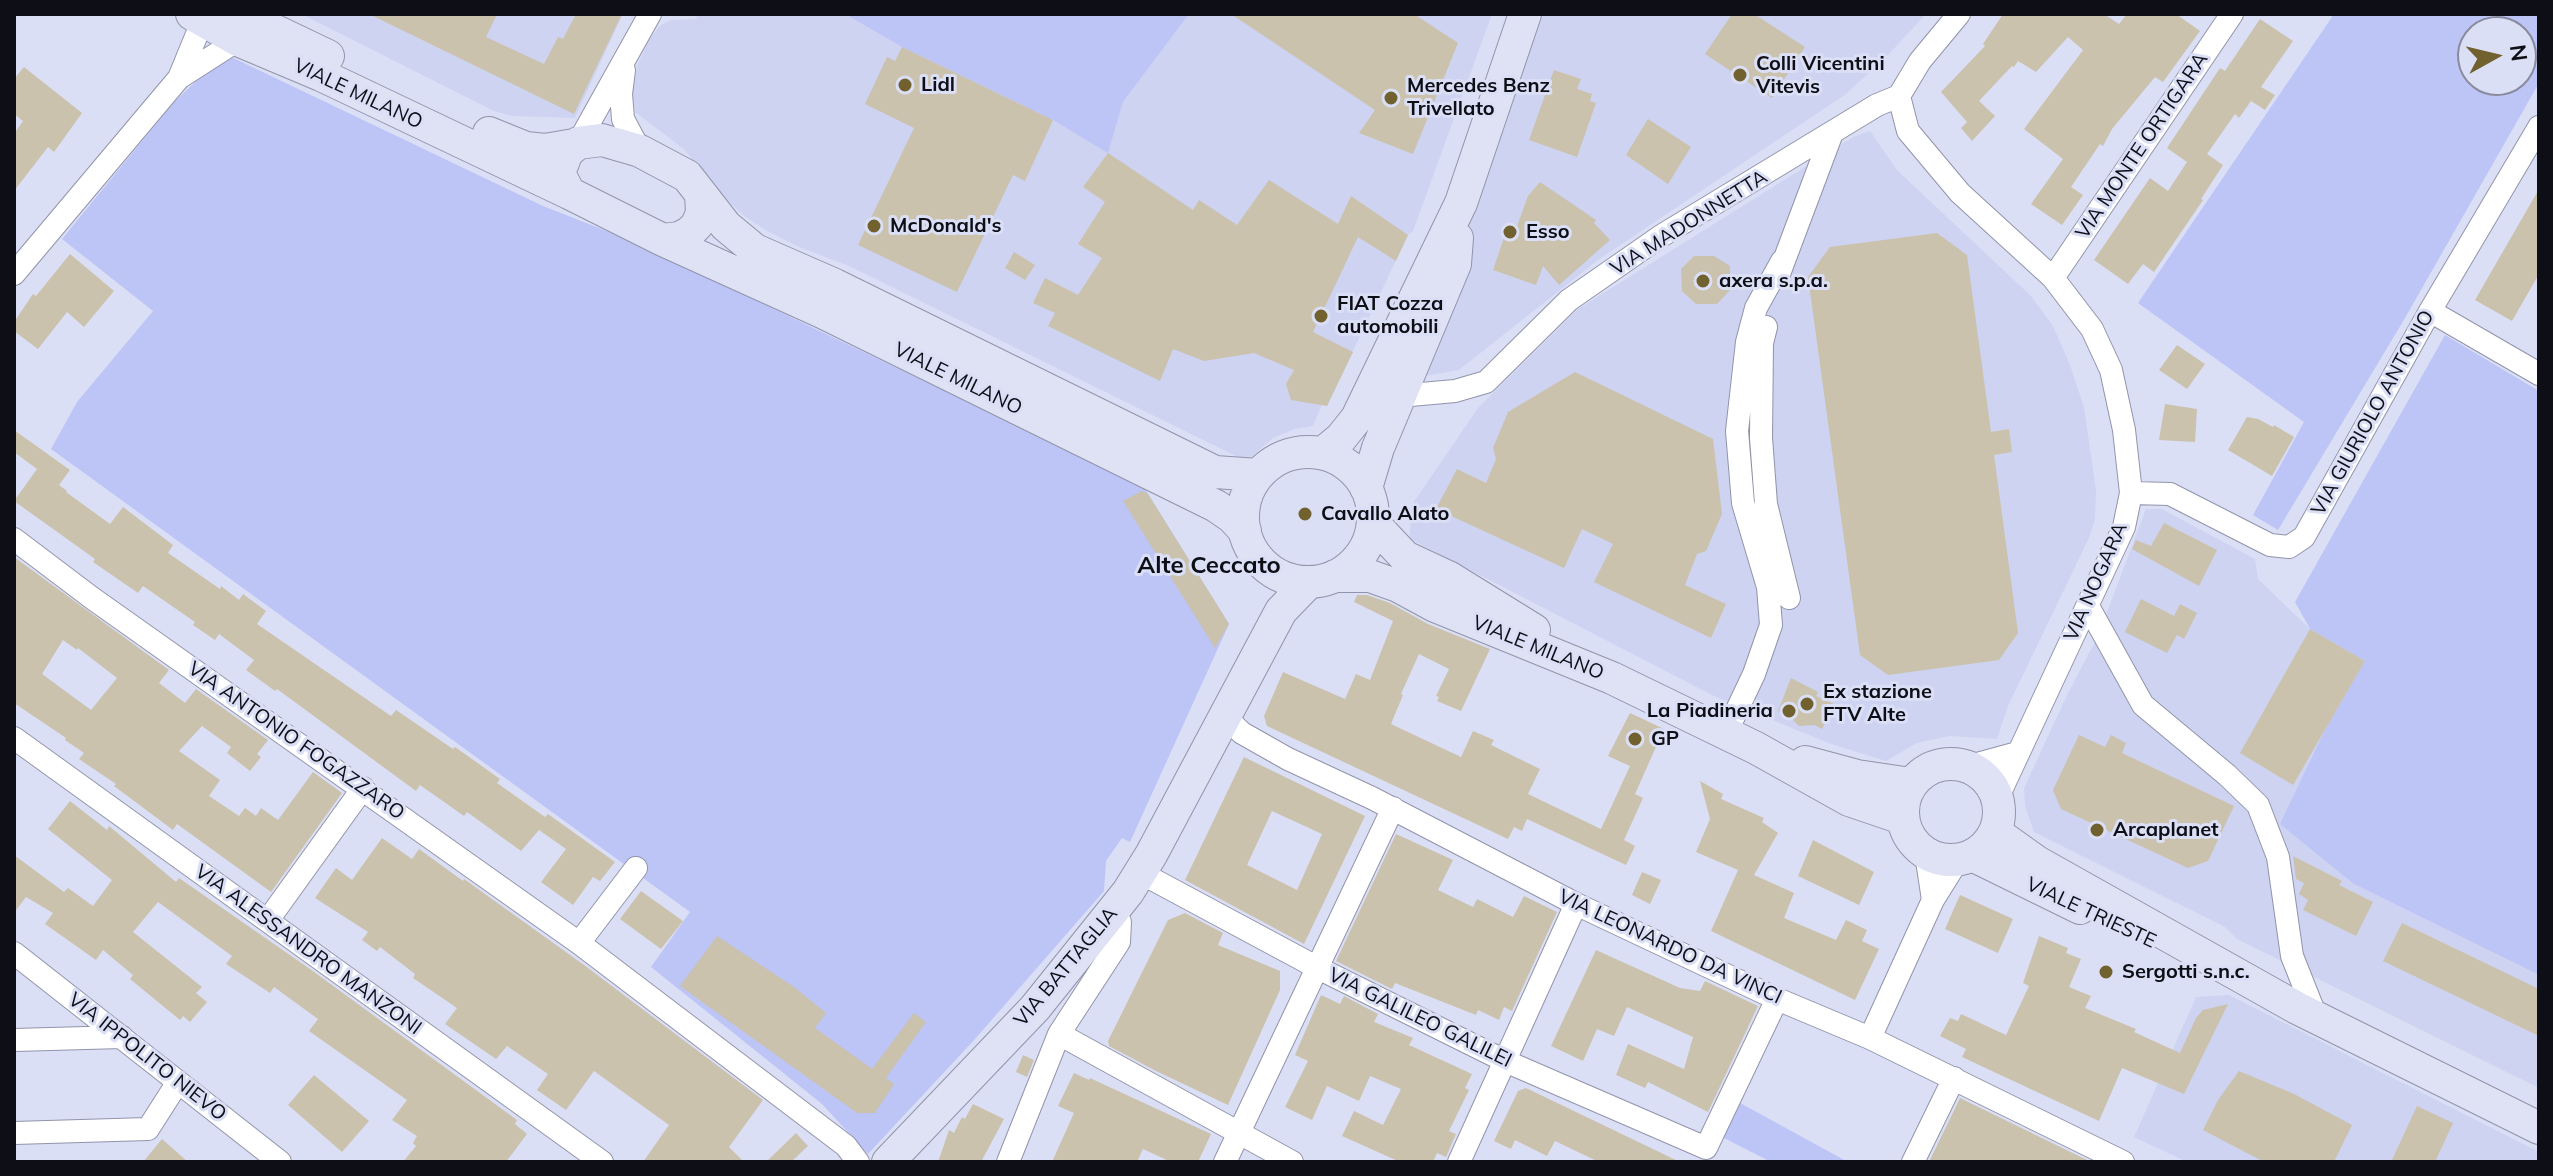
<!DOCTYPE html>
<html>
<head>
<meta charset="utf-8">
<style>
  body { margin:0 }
  #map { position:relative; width:2553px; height:1176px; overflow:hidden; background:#dbdff6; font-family:Mulish,sans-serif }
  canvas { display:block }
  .frame { position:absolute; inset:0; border:16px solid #0d0e16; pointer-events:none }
  .north { position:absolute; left:2457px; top:16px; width:80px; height:80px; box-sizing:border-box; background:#dbdff6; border:2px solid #898b9c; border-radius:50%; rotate:82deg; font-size:22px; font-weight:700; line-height:32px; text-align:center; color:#0d0e16 }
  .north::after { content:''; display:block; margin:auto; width:28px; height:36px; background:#71612f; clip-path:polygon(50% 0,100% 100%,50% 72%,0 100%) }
</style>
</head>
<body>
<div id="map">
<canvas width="2553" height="1176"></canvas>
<div class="frame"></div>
<div class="north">N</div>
</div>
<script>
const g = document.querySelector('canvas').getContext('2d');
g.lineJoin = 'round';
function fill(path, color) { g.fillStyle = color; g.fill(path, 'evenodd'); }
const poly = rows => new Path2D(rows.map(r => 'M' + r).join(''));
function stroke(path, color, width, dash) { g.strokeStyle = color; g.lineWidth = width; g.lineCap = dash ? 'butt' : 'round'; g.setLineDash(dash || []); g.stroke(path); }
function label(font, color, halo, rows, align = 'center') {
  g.font = font + ' Mulish,sans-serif'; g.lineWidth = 6; g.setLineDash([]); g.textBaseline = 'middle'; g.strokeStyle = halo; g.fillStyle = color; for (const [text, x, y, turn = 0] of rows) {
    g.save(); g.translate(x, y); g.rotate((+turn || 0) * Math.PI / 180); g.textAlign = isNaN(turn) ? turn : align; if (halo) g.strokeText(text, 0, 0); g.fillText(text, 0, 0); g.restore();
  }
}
const built = poly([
  [301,14,623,14,575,118,512,116,494,111],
  [698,14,845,14,902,47,1053,120,1108,152,1123,102,1189,14,1492,14,1413,231,1408,235,1327,406,1322,405,1313,426,1295,429,1273,438,1246,461,849,266,799,247,767,231,743,215,709,183,685,150,635,112,632,91,637,66,649,39,661,25,671,20,696,19],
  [1542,14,1926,14,1888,55,1846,94,1598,260,1459,370,1413,378,1454,248],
  [1870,131,1897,170,2031,296,2053,326,2070,365,2084,407,2096,490,2095,520,2089,538,2008,706,1997,739,1949,736,1917,743,1886,761,1831,744,1716,697,1410,539,1411,506,1478,408,1578,309,1853,137],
  [2146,509,2162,509,2255,559,2258,579,2310,629,2365,661,2354,884,2539,975,2539,1088,2237,939,2225,927,2034,832,2025,806,2024,788,2068,693,2098,636],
  [2229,995,2539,1152,2539,1162,2187,1162,2134,1137,2196,997]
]);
const green = poly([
  [845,14,1189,14,1123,102,1108,153,1053,120,902,47],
  [2334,14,2539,14,2539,83,2405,318,2278,530,2253,515,2304,422,2138,303],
  [2473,32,2521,32,2521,80,2473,80],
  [225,54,543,206,632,241,1066,449,1145,489,1229,624,1130,842,1122,838,1106,861,1104,891,975,1039,868,1154,822,1104,651,967,690,912,51,449,77,402,153,311,62,239,174,102],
  [2445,335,2539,391,2539,975,2354,884,2280,824,2324,732,2365,661,2310,629,2295,602],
  [1740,1103,1848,1162,1771,1162,1722,1137]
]);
const building = poly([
  [369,14,497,14,486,37,544,64,558,37,563,39,576,14,622,14,574,114],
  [1231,14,1414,14,1458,43,1413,154,1359,133,1375,110],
  [1732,14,1754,14,1805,47,1772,98,1705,54],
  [2003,14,2104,14,2119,24,2127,14,2176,14,2200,31,2163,82,2155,77,2112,129,2103,146,2100,144,2071,187,2083,195,2062,225,2031,204,2063,159,2024,129,2083,50,2068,37,2036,72,2018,61,2014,67,2012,66,1979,101,1995,116,1972,141,1961,128,1967,122,1941,92,1985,46,1983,44],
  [2260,19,2293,41,2261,87,2275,95,2265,110,2251,101,2239,118,2235,114,2207,154,2223,165,2201,199,2203,200,2154,272,2143,264,2128,284,2094,260,2150,178,2168,191,2187,162,2167,148,2220,68,2225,71],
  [902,47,1053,120,1025,181,1013,175,957,292,858,245,914,128,865,104,887,57,895,61],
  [24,67,82,113,54,152,48,147,14,191,14,134,23,121,14,114,14,79],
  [1554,70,1581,79,1577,89,1592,94,1590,101,1596,103,1577,157,1529,140],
  [1648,119,1691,147,1668,184,1626,155],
  [1108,153,1193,210,1199,200,1237,225,1269,180,1338,224,1351,196,1408,235,1396,261,1358,237,1313,332,1353,352,1327,406,1291,400,1286,384,1294,370,1254,353,1204,361,1173,349,1160,381,1048,326,1055,313,1033,303,1045,278,1078,295,1102,258,1078,244,1105,202,1083,187],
  [1540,182,1596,220,1594,223,1610,240,1559,285,1543,266,1536,285,1493,270,1508,226,1516,229,1528,196],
  [2539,189,2539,274,2512,321,2475,300],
  [1937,233,1967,255,1991,432,2009,429,2012,452,1994,455,2018,633,1999,660,1888,675,1860,655,1808,277,1830,247],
  [1014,252,1035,265,1025,280,1005,268],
  [70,254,114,291,84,327,67,312,38,349,14,331,14,322,33,294,36,296],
  [1694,256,1714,256,1730,266,1730,290,1717,304,1696,304,1682,291,1681,269],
  [2177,345,2205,364,2187,389,2159,370],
  [1575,372,1713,439,1722,514,1706,551,1697,554,1685,585,1726,604,1711,638,1594,582,1613,544,1582,529,1564,568,1436,509,1457,469,1486,483,1496,459,1493,448,1508,412],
  [2165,404,2197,409,2195,442,2159,440],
  [2247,417,2258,419,2273,427,2274,425,2294,437,2272,476,2228,450],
  [14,430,70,470,59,485,67,491,66,492,110,524,123,507,173,545,168,553,220,589,221,586,239,600,243,594,266,611,257,624,391,716,396,710,453,749,455,747,500,779,497,783,545,817,548,814,615,862,600,881,593,877,573,905,541,882,566,849,539,830,521,851,467,812,464,816,420,785,416,791,277,689,275,691,246,670,254,660,219,634,215,640,193,625,195,622,143,586,138,593,93,562,95,559,14,501,37,469,14,452],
  [1142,491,1148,494,1229,624,1215,648,1123,501],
  [2164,523,2217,550,2199,586,2132,549,2136,540,2151,546],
  [14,557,169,670,159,683,185,703,196,689,268,740,257,754,261,757,250,771,227,753,231,747,202,726,179,751,220,780,209,796,239,816,245,808,256,816,261,808,278,820,313,772,342,793,271,892,177,824,173,830,114,786,116,784,79,759,84,753,65,740,66,738,14,703],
  [63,640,77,650,78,648,117,678,91,710,42,674],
  [1357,595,1367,595,1390,603,1428,624,1490,649,1461,711,1437,701,1439,697,1436,696,1449,669,1419,654,1401,694,1403,695,1391,724,1461,757,1473,731,1494,740,1491,745,1540,769,1528,794,1601,829,1630,766,1608,756,1630,713,1664,729,1635,794,1643,798,1624,840,1635,846,1626,865,1527,819,1522,831,1514,827,1508,839,1267,726,1264,716,1283,672,1345,699,1356,674,1370,680,1393,621,1354,602],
  [2141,599,2174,616,2180,604,2197,613,2184,639,2177,635,2167,653,2125,632],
  [2310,629,2365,661,2293,785,2240,753],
  [1791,678,1818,692,1816,696,1834,704,1822,729,1815,725,1799,726,1793,720,1778,711],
  [2079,735,2105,747,2111,735,2126,743,2122,753,2234,806,2208,861,2188,868,2061,809,2053,790],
  [1244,757,1365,816,1304,944,1185,880],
  [1272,811,1322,834,1297,890,1247,865],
  [1700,781,1723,794,1721,799,1764,818,1762,822,1778,833,1754,875,1794,893,1784,918,1836,940,1846,920,1867,930,1862,941,1879,949,1855,1000,1711,931,1738,870,1696,852,1710,819],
  [70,801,107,830,109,826,176,882,179,878,310,969,517,1120,515,1124,527,1134,506,1162,403,1162,416,1146,413,1143,417,1136,392,1120,407,1100,309,1031,318,1019,274,987,270,993,226,964,232,956,158,902,133,932,202,987,196,993,207,1002,190,1022,183,1016,180,1020,130,979,133,975,103,950,96,960,45,924,53,913,26,897,14,913,14,855,64,892,68,888,93,906,112,880,48,829],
  [1396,834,1453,860,1438,890,1473,907,1477,899,1513,917,1524,896,1557,912,1512,1011,1504,1007,1499,1020,1478,1010,1476,1015,1395,983,1392,989,1336,961],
  [382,838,412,859,419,849,463,881,464,879,584,965,763,1100,729,1147,744,1162,643,1162,669,1125,594,1071,566,1110,537,1090,548,1074,507,1046,496,1059,445,1024,457,1008,413,978,415,974,380,947,377,951,362,940,368,932,315,898,336,868,352,880],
  [1813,840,1874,872,1859,905,1798,876],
  [2293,856,2342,881,2339,885,2373,902,2356,936,2303,910,2308,900,2299,894,2304,883,2296,879],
  [1642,872,1661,880,1650,904,1632,895],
  [641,891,683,921,661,949,620,919],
  [1960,895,2013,919,1998,953,1945,929],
  [1185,913,1223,933,1218,945,1280,971,1280,990,1228,1105,1156,1071,1109,1046,1108,1041,1168,920],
  [2402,923,2539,989,2539,1036,2383,961],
  [717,936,794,987,826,1013,815,1028,872,1069,914,1013,926,1022,886,1078,894,1084,875,1113,857,1113,680,986],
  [2039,936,2068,948,2066,953,2081,959,2069,987,2091,996,2085,1008,2136,1029,2134,1032,2180,1053,2196,1018,2203,1010,2228,1004,2184,1094,2122,1068,2099,1121,1962,1057,1966,1049,1940,1036,1950,1018,1958,1021,1961,1014,2006,1035,2029,986,2023,983],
  [1596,950,1680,988,1700,991,1705,981,1758,1006,1708,1112,1648,1082,1645,1088,1616,1075,1628,1044,1684,1069,1693,1037,1627,1007,1614,1036,1597,1029,1583,1061,1551,1046],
  [1321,995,1340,1004,1344,996,1378,1014,1374,1022,1413,1038,1409,1045,1472,1074,1465,1088,1469,1090,1449,1131,1456,1134,1446,1157,1437,1153,1433,1162,1400,1162,1342,1136,1354,1111,1383,1125,1401,1089,1370,1076,1359,1101,1327,1086,1312,1120,1285,1107,1308,1061,1295,1055],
  [1023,1055,1034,1060,1027,1077,1016,1072],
  [2239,1071,2294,1094,2352,1125,2334,1162,2264,1162,2203,1130,2218,1100],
  [1074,1073,1089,1080,1090,1078,1211,1134,1198,1162,1171,1162,1143,1149,1137,1162,1052,1162,1074,1113,1058,1106],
  [314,1075,369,1121,342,1152,288,1105],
  [1526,1088,1576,1112,1680,1162,1599,1162,1555,1141,1547,1156,1515,1140,1511,1149,1494,1141,1518,1091],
  [1960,1098,2091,1162,1929,1162],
  [973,1104,1004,1119,981,1162,938,1162,949,1130,954,1133,962,1117,965,1119],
  [2417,1106,2453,1123,2435,1162,2391,1162],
  [796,1133,808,1146,791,1162,766,1162],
  [162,1139,188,1162,143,1162]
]);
const street = poly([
  [624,70,621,94,623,119,640,151],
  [179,78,202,22],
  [1899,96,1908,131,1960,193,2053,278,2092,329,2111,370,2124,430,2131,493,2124,527,1997,799],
  [578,143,650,14],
  [14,274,179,78,238,40],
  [1779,274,1832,133],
  [2053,278,2232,14],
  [2430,311,2539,374],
  [1766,327,1762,343,1761,438,1766,504,1789,598],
  [1399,396,1455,391,1486,382,1569,300,1661,236,1877,105,1899,96,1920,61,1959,14],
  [2131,493,2170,494,2270,545,2289,547,2304,537,2430,311,2539,127],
  [14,539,92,598,579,943,846,1146,858,1162],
  [2088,606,2143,705,2227,775,2258,805,2278,857,2292,956,2317,1019],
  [1225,717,1242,733,1288,759,1372,798,1576,904,1777,999,1870,1038,2123,1162],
  [1726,733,1754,674,1771,625,1768,587,1743,503,1737,431,1747,342,1756,308,1782,261],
  [14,738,602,1162],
  [1966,767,2017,753],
  [1926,854,1933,900],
  [1141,873,1318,968,1505,1061,1706,1148,1777,999],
  [268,920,363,788],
  [579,943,636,868],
  [14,953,280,1162],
  [1059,1034,1292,1162],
  [1870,1038,1933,900,1958,860],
  [14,1040,122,1037],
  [14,1133,148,1129,178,1082],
  [1008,1162,1059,1034,1119,942,1120,922,1114,910],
  [1225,1162,1393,808],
  [1459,1162,1576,904],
  [1913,1162,1954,1078]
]);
const secondary = poly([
  [192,14,238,40,321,75,569,193],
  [240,14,328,56],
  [489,133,526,148,545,150,574,145],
  [701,194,702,213,697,225,689,233,679,238,663,240,569,193,559,173,567,152,578,143,602,140,640,151,687,176,726,226,755,250,835,285,1215,472,1258,475],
  [663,240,822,312,1216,506,1232,517,1245,531],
  '1243 517a65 65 0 1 1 130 0a65 65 0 1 1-130 0Z',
  [1323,453,1341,438,1357,418,1461,203,1525,14],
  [1366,488,1378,448,1455,264,1457,238],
  [1373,523,1405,557,1450,578,1534,630],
  [1335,576,1370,576,1398,586,1435,606,1612,678,1756,748,1849,800,1902,818],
  [1805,762,1857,776,1911,784],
  '1903 812a48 48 0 1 1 96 0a48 48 0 1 1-96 0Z',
  [1995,832,2037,862,2297,1008,2539,1128],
  [1974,856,2080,908],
  [888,1162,1035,1008,1128,892,1151,855,1281,611,1309,582]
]);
const markers = [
  [1740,75,8,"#71612f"],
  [905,85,8,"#71612f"],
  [1391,98,8,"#71612f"],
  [874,226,8,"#71612f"],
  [1510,232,8,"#71612f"],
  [1703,281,8,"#71612f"],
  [1321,316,8,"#71612f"],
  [1305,514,8,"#71612f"],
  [1807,704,8,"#71612f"],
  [1789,711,8,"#71612f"],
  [1635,739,8,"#71612f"],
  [2097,830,8,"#71612f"],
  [2106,972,8,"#71612f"]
];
const poiNames = [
  ["Colli Vicentini",1756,64],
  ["Vitevis",1756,87],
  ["Lidl",921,85],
  ["Mercedes Benz",1407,86],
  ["Trivellato",1407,109],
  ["McDonald's",890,226],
  ["Esso",1526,232],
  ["axera s.p.a.",1719,281],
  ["FIAT Cozza",1337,304],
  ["automobili",1337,327],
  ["Cavallo Alato",1321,514],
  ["Ex stazione",1823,692],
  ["FTV Alte",1823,715],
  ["La Piadineria",1773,711,"right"],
  ["GP",1651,739],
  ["Arcaplanet",2113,830],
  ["Sergotti s.n.c.",2122,972]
];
const streetNames = [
  ["VIALE MILANO",358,94,25],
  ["VIA MONTE ORTIGARA",2142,146,-56],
  ["VIA MADONNETTA",1689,223,-32],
  ["VIALE MILANO",958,379,26],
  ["VIA GIURIOLO ANTONIO",2373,413,-61],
  ["VIA NOGARA",2096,582,-66],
  ["VIALE MILANO",1538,648,22],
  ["VIA ANTONIO FOGAZZARO",296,741,35],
  ["VIALE TRIESTE",2091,913,25],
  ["VIA LEONARDO DA VINCI",1670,947,25],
  ["VIA ALESSANDRO MANZONI",308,950,36],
  ["VIA BATTAGLIA",1066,967,-50],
  ["VIA GALILEO GALILEI",1420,1018,26],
  ["VIA IPPOLITO NIEVO",147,1057,38]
];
const quarterNames = [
  ["Alte Ceccato",1209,566]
];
fill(built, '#ced3f1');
fill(green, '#bdc4f6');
fill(building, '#cac2ac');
stroke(street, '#9194aa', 24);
stroke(secondary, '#9194aa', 34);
stroke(street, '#fff', 22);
stroke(secondary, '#dfe1f5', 32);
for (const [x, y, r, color] of markers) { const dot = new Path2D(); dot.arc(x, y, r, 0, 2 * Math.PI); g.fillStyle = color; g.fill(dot); stroke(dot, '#dbdff6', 3); }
label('bold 20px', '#0d0e16', '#dbdff6', poiNames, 'left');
label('20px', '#0d0e16', '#dbdff6', streetNames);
label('bold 24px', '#0d0e16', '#dbdff6', quarterNames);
</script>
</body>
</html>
